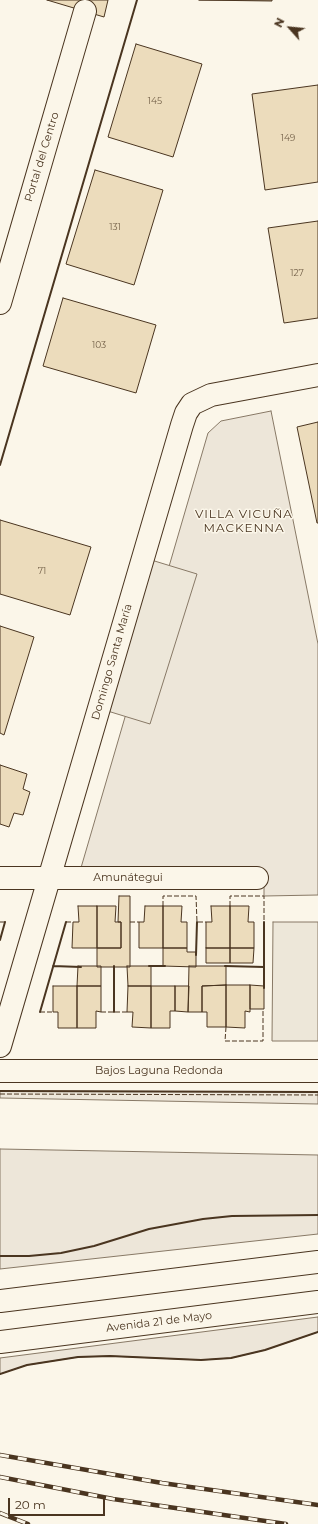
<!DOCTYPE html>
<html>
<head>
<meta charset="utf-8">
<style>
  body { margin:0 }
  #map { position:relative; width:318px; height:1524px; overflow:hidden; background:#fbf6e9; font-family:Montserrat,sans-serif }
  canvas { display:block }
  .north { position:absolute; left:270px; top:8px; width:40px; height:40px; -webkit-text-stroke:3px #fbf6e9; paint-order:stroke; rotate:297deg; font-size:11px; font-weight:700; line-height:16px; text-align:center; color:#4a3520 }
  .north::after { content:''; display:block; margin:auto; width:14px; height:18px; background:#4a3520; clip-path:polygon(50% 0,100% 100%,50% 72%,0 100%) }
  .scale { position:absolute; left:8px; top:1498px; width:97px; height:18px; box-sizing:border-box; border:2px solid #4a3520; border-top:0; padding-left:5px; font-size:12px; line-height:14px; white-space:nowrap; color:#4a3520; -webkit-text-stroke:3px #fbf6e9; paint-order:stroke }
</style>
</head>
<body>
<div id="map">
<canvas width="318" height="1524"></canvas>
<div class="north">N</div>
<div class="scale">20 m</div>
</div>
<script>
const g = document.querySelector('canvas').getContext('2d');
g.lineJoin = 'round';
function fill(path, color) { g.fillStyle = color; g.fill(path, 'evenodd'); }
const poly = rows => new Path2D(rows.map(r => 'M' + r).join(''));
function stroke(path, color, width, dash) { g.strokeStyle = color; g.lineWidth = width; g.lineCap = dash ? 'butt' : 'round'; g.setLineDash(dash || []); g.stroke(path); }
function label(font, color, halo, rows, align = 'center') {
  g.font = font + ' Montserrat,sans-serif'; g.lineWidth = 3; g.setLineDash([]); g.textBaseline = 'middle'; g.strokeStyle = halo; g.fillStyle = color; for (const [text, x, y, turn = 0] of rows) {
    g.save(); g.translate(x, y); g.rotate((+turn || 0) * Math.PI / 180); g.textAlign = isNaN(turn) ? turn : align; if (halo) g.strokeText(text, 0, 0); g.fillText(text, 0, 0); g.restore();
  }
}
const green = poly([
  [271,411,318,644,318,895,264,896,264,879,78,878,208,433,221,421,271,411],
  [0,1091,318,1092,318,1104,0,1098,0,1091],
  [0,1149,318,1155,318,1234,0,1269,0,1149],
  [318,1317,318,1332,265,1350,231,1358,201,1360,110,1356,78,1357,27,1365,0,1374,0,1358,318,1317]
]);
const parking = poly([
  [148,559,197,574,150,724,101,709,148,559],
  [273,922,318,922,318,1041,272,1041,273,922]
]);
const building = poly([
  [47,0,108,0,104,17,47,0],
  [199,0,272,0,272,1,199,0],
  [136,44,202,64,173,157,108,137,136,44],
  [318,85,318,182,265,190,252,94,318,85],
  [95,170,163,190,134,285,66,264,95,170],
  [318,221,318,318,284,323,268,228,318,221],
  [63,298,156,325,136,393,43,366,63,298],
  [318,422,318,523,317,523,297,427,318,422],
  [0,520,91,547,70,615,0,594,0,520],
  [0,626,34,637,4,735,0,733,0,626],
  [0,765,27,774,23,789,30,792,23,815,14,813,9,827,0,824,0,765],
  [119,896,130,896,130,967,97,967,97,948,121,948,121,922,118,922,119,896],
  [78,906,97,906,97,948,72,948,73,922,79,922,78,906],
  [97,906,116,906,115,922,121,922,121,948,97,948,97,906],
  [145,906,163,906,163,948,139,948,139,922,144,922,145,906],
  [163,906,182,906,181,922,187,922,187,948,163,948,163,906],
  [211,906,230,906,230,948,206,948,206,922,212,922,211,906],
  [230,906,249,906,248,922,254,922,254,948,230,948,230,906],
  [163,948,187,948,187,952,196,952,196,967,163,966,163,948],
  [206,948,230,948,230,963,206,963,206,948],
  [230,948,254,948,253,963,230,963,230,948],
  [78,966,101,966,101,986,77,986,78,966],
  [127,966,151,966,151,986,128,986,127,966],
  [189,966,226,966,226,985,202,986,202,1012,188,1012,189,966],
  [226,985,226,1027,207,1027,207,1012,202,1012,202,986,226,985],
  [226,985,250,985,250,1012,245,1011,245,1028,226,1027,226,985],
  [250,985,264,986,264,1009,250,1009,250,985],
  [53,986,77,986,77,1028,58,1028,58,1012,53,1012,53,986],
  [77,986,101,986,101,1012,96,1011,96,1028,77,1028,77,986],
  [128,986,151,986,151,1028,132,1027,133,1012,127,1012,128,986],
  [151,986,175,986,175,1011,170,1011,170,1028,151,1028,151,986],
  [175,986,189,986,188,1012,175,1011,175,986]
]);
const minor = poly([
  [0,303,85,11],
  [0,878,257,878],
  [0,1046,182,425,186,413,192,404,211,395,318,375],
  [0,1071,318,1071]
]);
const primary = poly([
  [0,1301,318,1262],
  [0,1342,318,1302]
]);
const rail = poly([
  [0,1455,162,1483,318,1505],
  [0,1477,113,1499,286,1524],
  [0,1513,28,1524]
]);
const fence = poly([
  [163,906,163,896,196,896,197,922,206,922],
  [230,906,230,896,264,896,264,922],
  [0,922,5,922],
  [66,922,73,922],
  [130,922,139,922],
  [40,1012,53,1012],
  [101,1012,127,1012],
  [226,1027,225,1041,263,1041,263,1011],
  [0,1094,318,1095]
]);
const wall = poly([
  [0,465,137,0],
  [0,940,5,922],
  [196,955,197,922],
  [53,966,81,967],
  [149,966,165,966],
  [225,966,264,967],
  [264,988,264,922],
  [40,1012,66,922],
  [114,1012,114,966],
  [0,1091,318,1092],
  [0,1256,29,1256,61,1253,94,1246,149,1229,203,1219,232,1216,318,1215],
  [0,1374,27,1365,78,1357,110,1356,201,1360,231,1358,265,1350,318,1332]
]);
const numberNames = [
  ["145",155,101],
  ["149",288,138],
  ["131",115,227],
  ["127",297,273],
  ["103",99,345],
  ["71",42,571]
];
const streetNames = [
  ["Portal del Centro",42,157,-73],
  ["Domingo Santa María",112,662,-74],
  ["Amunátegui",128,878],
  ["Bajos Laguna Redonda",159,1071],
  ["Avenida 21 de Mayo",159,1322,-7]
];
const neighbourhoodNames = [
  ["VILLA VICUÑA",244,514],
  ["MACKENNA",244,528]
];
fill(green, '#ede6d9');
stroke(green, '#887966', 1);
fill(parking, '#ede7d9');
stroke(parking, '#887966', 1);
fill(building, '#ecdcbc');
stroke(building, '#4a3520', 1);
stroke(minor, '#4a3520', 24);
stroke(primary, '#4a3520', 24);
stroke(minor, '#fbf6e9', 22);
stroke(primary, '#fbf6e9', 22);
stroke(rail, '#4a3520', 4.5);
stroke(rail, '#fbf6e9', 3, [9]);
stroke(fence, '#4a3520', 1, [5, 2]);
stroke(wall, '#4a3520', 2);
label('9px', '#725f47', null, numberNames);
label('11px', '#4a3520', '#fbf6e9', streetNames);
g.letterSpacing = '1px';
label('12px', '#4a3520', '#fbf6e9', neighbourhoodNames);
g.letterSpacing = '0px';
</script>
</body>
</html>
